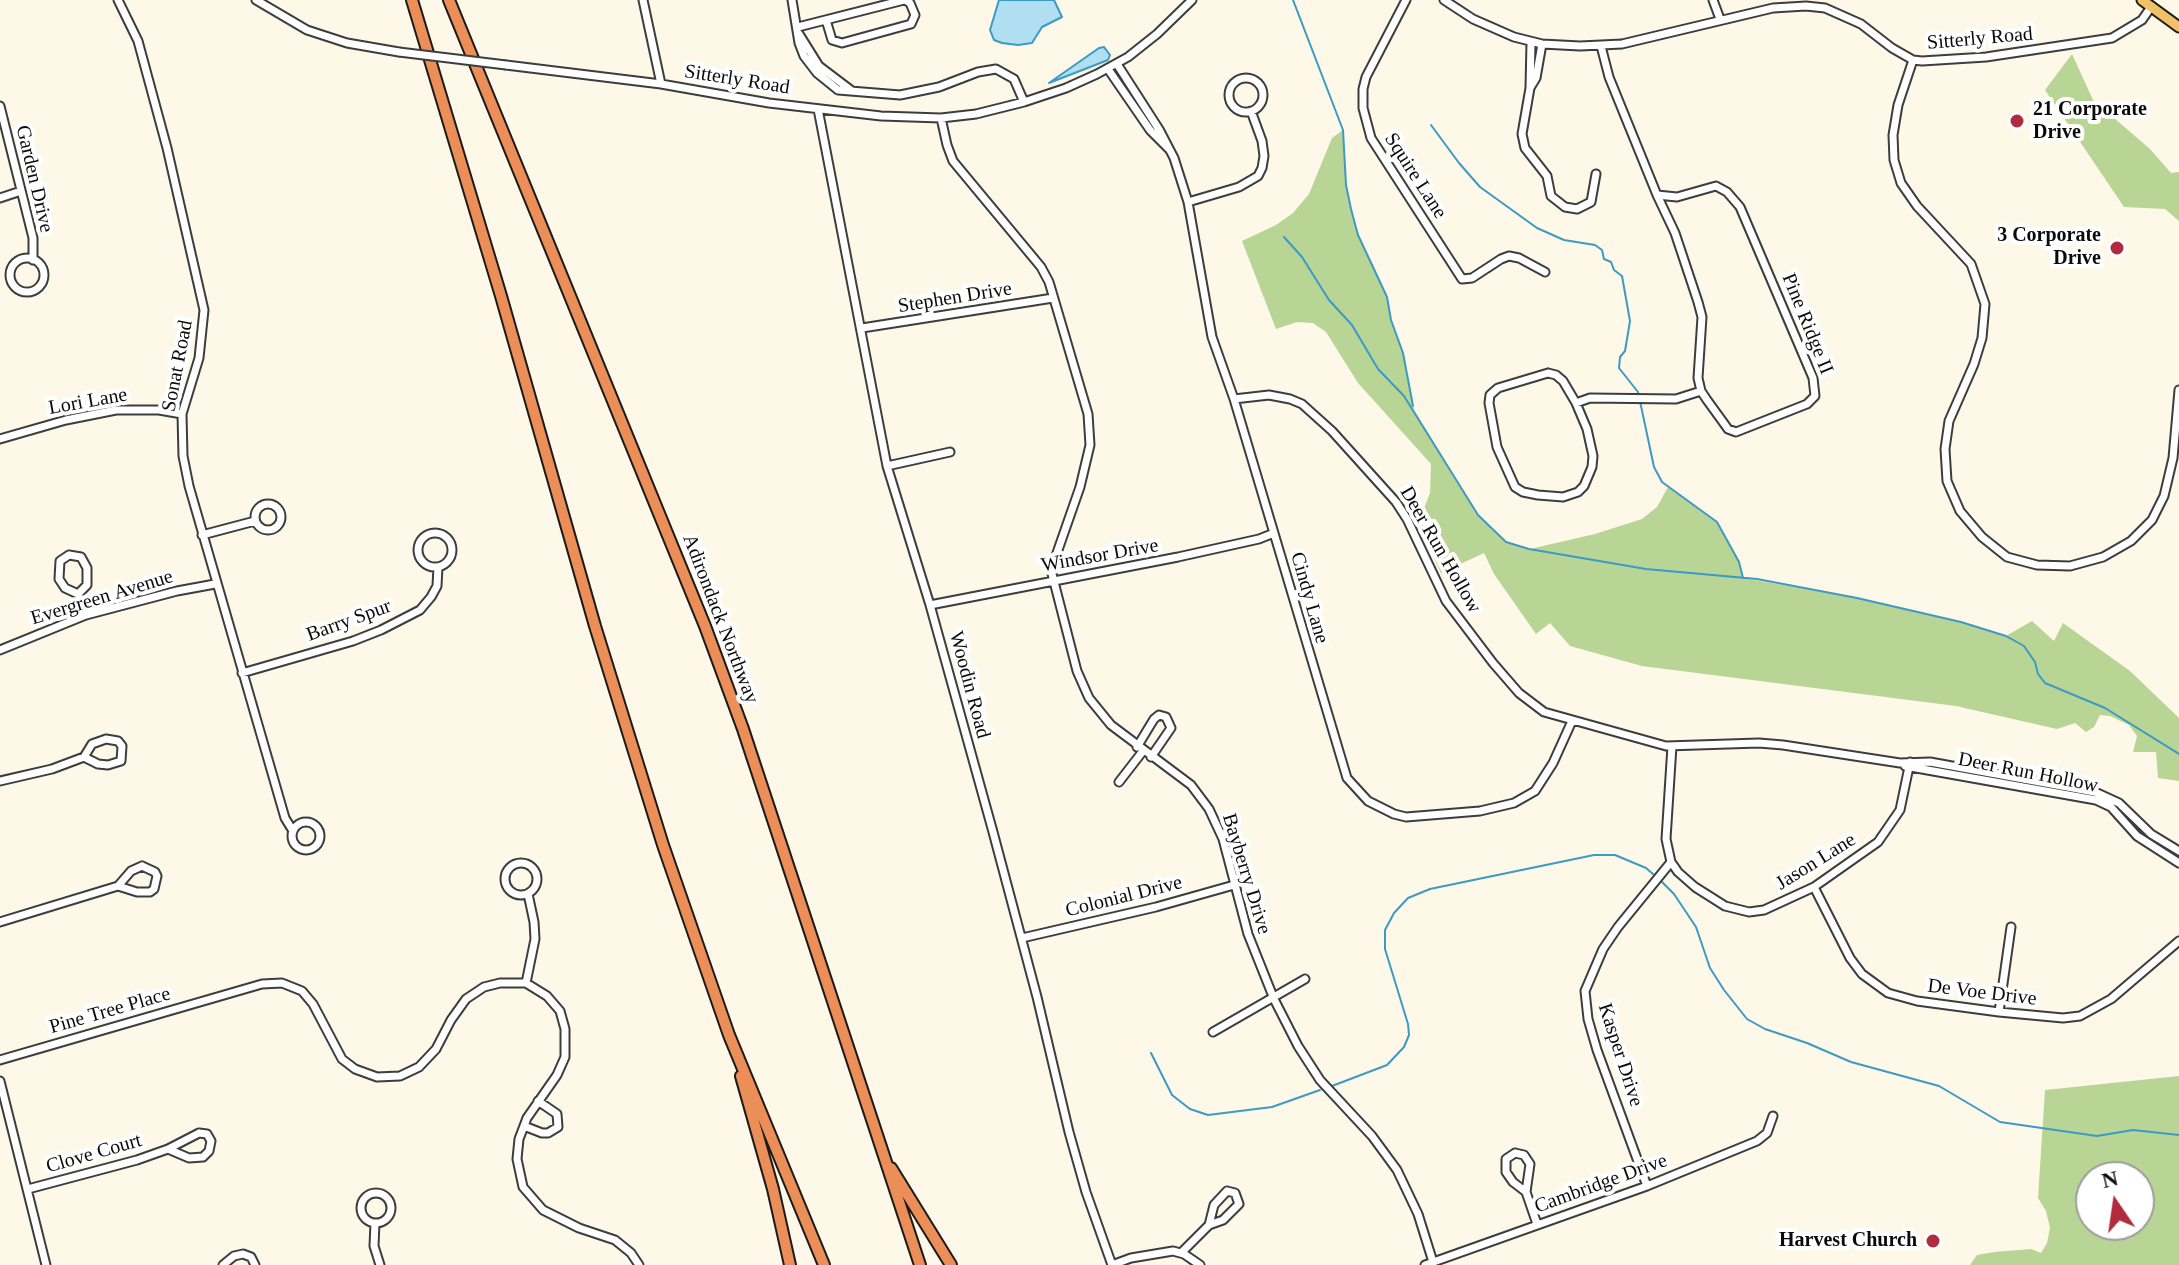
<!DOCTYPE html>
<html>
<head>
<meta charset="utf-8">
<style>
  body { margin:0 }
  #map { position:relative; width:2179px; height:1265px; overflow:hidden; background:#fef8e8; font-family:"Times New Roman",serif }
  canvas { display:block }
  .north { position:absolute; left:2075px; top:1161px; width:80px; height:80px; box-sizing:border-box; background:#fff; border:2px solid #9d9d9d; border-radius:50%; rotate:347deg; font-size:22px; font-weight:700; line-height:32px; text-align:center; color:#0a0a0a }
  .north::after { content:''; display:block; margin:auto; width:28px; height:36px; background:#b12b3e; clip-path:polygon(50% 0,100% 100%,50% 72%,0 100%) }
</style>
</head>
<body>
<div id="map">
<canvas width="2179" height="1265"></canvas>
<div class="north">N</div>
</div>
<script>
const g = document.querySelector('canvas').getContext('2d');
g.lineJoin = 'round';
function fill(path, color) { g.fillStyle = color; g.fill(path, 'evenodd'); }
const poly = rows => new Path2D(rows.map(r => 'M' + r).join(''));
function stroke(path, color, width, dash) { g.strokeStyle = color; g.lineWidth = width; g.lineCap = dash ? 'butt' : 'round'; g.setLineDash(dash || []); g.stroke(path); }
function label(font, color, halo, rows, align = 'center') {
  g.font = font + ' "Times New Roman",serif'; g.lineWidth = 8; g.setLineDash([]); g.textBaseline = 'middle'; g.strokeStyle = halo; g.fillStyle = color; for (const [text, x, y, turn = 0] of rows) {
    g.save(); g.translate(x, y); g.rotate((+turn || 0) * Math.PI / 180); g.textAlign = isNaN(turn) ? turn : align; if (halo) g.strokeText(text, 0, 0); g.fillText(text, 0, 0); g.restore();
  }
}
const forest = poly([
  [2072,54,2093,100,2150,149,2171,173,2179,172,2179,221,2165,209,2124,207,2045,90],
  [1343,130,1346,185,1351,209,1358,235,1387,297,1391,321,1403,353,1414,410,1478,515,1506,542,1530,549,1595,534,1642,519,1657,507,1668,487,1717,522,1739,562,1743,578,1857,598,1961,622,2006,636,2032,621,2054,641,2063,623,2130,671,2179,718,2179,781,2158,778,2156,752,2133,752,2137,736,2129,725,2110,716,2100,715,2094,727,2086,732,2075,723,2057,729,1956,706,1642,666,1570,646,1550,623,1536,634,1494,574,1484,553,1441,573,1418,524,1430,493,1431,464,1358,383,1326,332,1313,323,1297,322,1276,329,1242,241,1276,225,1293,213,1309,194,1332,138],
  [2179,1076,2179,1265,1970,1265,1977,1255,1994,1252,2031,1249,2041,1253,2047,1243,2050,1228,2046,1211,2038,1198,2045,1090],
  [2091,1177,2139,1177,2139,1225,2091,1225]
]);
const water = poly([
  [999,0,1054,0,1062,17,1042,27,1032,43,1018,45,1002,43,994,40,990,30,999,0],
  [1104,47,1110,55,1108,60,1049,83,1099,48,1104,47]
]);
const stream = poly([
  [1293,0,1343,130,1346,185,1351,209,1358,235,1387,297,1391,320,1403,353,1413,406],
  [1431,125,1459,163,1480,187,1537,228,1564,240,1595,245,1602,250,1604,259,1611,262,1614,270,1622,276,1630,321,1625,351,1620,357,1619,368,1638,392,1654,467,1662,482,1717,522,1739,562,1743,578],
  [1284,237,1302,257,1329,300,1352,325,1378,369,1404,396,1478,515,1506,542,1529,549,1646,569,1757,579,1857,598,1961,622,2006,636,2024,646,2035,662,2038,674,2045,683,2105,708,2179,754],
  [1662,882,1674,894,1696,927,1710,968,1724,990,1747,1019,1765,1029,1807,1043,1851,1062,1939,1086,2000,1122,2097,1136,2133,1130,2179,1135],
  [1151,1053,1172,1095,1190,1109,1208,1115,1272,1107,1320,1090],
  [1332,1086,1387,1065,1404,1047,1409,1035,1408,1024,1385,949,1385,930,1394,913,1408,898,1430,889,1594,855,1615,855,1646,868,1653,874]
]);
const minor = poly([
  [118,0,138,41,167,148,204,310,199,358,182,414,183,456,189,486,285,818,293,831],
  [256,0,307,30,347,43,399,52],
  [643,0,661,84],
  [792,0,799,43,804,56,817,73,838,90,900,95,939,87,978,72,996,69,1014,79,1024,102],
  [1406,0,1366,77,1363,89,1363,108,1371,138,1462,279,1472,278,1501,259,1509,256,1519,258,1545,272],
  [1444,0,1473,19,1514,37,1542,44,1580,46,1622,44,1773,8,1806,6,1825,8,1861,24,1892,48,1913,60,1922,61,1986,57,2112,38,2142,20,2151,7],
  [1713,0,1720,19],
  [826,20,832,40,842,43,911,24,915,15,910,3,905,0],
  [798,27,904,0],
  [799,34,819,66,852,91],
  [1531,42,1530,88,1522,134,1525,148,1547,176,1551,196,1565,207,1577,209,1591,202,1596,174],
  [1601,46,1609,77,1657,195,1677,197,1716,186,1727,192,1740,207,1813,378,1815,396,1807,404,1736,432,1728,429,1707,400,1701,391,1698,378,1702,317,1698,302,1675,233,1657,195],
  [1913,60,1898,105,1893,135,1894,160,1901,183,1917,206,1971,264,1985,304,1982,338,1974,364,1949,421,1945,449,1947,481,1960,511,1982,537,2007,557,2037,565,2070,566,2103,557,2131,541,2152,520,2164,496,2173,458,2179,390],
  [1117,64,1160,131,1174,158,1188,202,1212,337,1234,399,1347,778,1368,801,1394,814,1406,817,1480,811,1514,803,1535,791,1553,763,1572,721],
  [506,65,661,84,769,103,881,116,941,118,976,114,1024,102,1066,88,1097,74,1128,57,1157,34,1192,0],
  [1108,69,1150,130,1169,149],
  '1229 95a17 17 0 1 1 34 0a17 17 0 1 1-34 0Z',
  [1530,88,1536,78,1542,44],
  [0,106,33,238,33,260],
  [818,109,887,466,930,605,993,832,1037,997,1069,1132,1086,1192,1112,1265],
  [941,118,947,145,953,161,1041,267,1049,282,1088,414,1090,445,1080,487,1051,570,1077,671,1089,698,1111,725,1191,785,1209,809,1223,839,1248,934,1274,999,1298,1046,1320,1080,1372,1136,1397,1170,1418,1214,1433,1262],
  [0,198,21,191],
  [1188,202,1239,187,1258,176,1262,168,1264,156,1262,141,1251,111],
  '10 275a17 17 0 1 1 34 0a17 17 0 1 1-34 0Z',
  [862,328,1053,298],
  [1548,373,1556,375,1563,381,1576,403,1587,429,1593,456,1592,467,1584,486,1578,492,1563,497,1538,495,1523,492,1515,487,1497,447,1489,403,1490,395,1498,388,1548,373],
  [1234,399,1269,395,1290,399,1302,404,1332,431,1396,502,1407,519,1446,601,1493,663,1519,693,1544,712,1666,746,1759,743,1783,745,1900,763,1930,762,2095,792,2119,803,2151,834,2179,851],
  [1576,403,1590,398,1676,399,1701,391],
  [0,439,66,420,116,410,159,410,182,414],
  [887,466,950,452],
  '255 517a13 13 0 1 1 26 0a13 13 0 1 1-26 0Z',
  '418 550a17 17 0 1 1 34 0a17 17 0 1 1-34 0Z',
  [202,535,255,521],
  [69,555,81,557,87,568,87,585,78,594,65,588,59,579,60,561,69,555],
  [78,594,86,615],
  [930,605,1178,557,1259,539,1274,533],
  [0,650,86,615,177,591,215,584],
  [242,673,353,641,381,630,420,610,431,597,437,586,438,567],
  [106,739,118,741,122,746,121,761,108,765,98,764,84,757,92,744,106,739],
  [1672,746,1666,839,1671,862,1678,872,1695,887,1725,906,1749,912,1764,910,1814,887,1878,842,1900,810,1910,762],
  [1137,747,1154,719,1159,715,1166,717,1171,728,1151,757],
  [1905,766,2096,800,2111,807,2137,836,2179,863],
  [0,781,52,769,84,757],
  [1119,782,1143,751],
  '292 836a14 14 0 1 1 28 0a14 14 0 1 1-28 0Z',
  '505 879a16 16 0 1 1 32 0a16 16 0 1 1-32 0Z',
  [142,866,155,872,157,876,154,889,150,892,137,892,118,886,131,871,142,866],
  [1814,887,1850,958,1862,974,1888,993,1917,1001,1999,1012,2063,1018,2080,1016,2111,999,2179,941],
  [0,922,118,886],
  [1022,938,1156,907,1234,885],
  [526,983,535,939,534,922,528,894],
  [1999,1012,2011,927],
  [1213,1032,1305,979],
  [0,1060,262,984,282,983,302,991,313,1004,342,1059,355,1069,377,1077,400,1076,419,1067,436,1049,451,1020,466,999,484,987,500,983,526,983,547,996,560,1011,565,1029,565,1057,557,1075,527,1118,519,1139,517,1159,523,1187,543,1210,579,1228,615,1240,631,1253,639,1265],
  [0,1081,46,1265],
  [524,1126,542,1133,548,1133,558,1127,557,1114,538,1101],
  [199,1133,207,1134,211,1141,209,1151,203,1157,189,1158,168,1149,199,1133],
  [1515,1153,1524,1155,1530,1164,1526,1192,1513,1182,1506,1172,1506,1159,1515,1153],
  [1647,1186,1597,1050,1588,1019,1585,991,1603,949,1618,927,1671,862],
  [28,1189,137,1160,168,1149],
  [1227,1191,1235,1193,1239,1204,1223,1220,1209,1225,1214,1205,1227,1191],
  [1526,1192,1537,1224],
  '361 1208a15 15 0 1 1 30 0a15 15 0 1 1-30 0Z',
  [375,1223,374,1246,380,1265],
  [1181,1253,1209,1225],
  [223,1265,234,1256,243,1254,251,1257,255,1265],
  [1112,1265,1131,1258,1173,1251,1184,1254,1200,1265],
  [1425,1265,1647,1186,1757,1141,1767,1133,1773,1116]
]);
const major = poly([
  [2142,0,2179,27]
]);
const highway = poly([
  [412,0,501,296,595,626,663,845,729,1035,824,1265],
  [449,0,705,626,743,729,920,1265],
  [741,1076,773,1189,790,1265],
  [891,1168,951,1265]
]);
const minorBridge = poly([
  [399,52,506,65]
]);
const markers = [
  [2017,121,8,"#b12b3e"],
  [2117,248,8,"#b12b3e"],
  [1933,1241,8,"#b12b3e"]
];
const streetNames = [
  ["Sitterly Road",1980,39,-5],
  ["Sitterly Road",737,80,9],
  ["Squire Lane",1415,176,57],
  ["Garden Drive",34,179,77],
  ["Stephen Drive",955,298,-9],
  ["Pine Ridge II",1807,324,68],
  ["Sonat Road",178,366,-79],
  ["Lori Lane",88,402,-10],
  ["Deer Run Hollow",1440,550,60],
  ["Windsor Drive",1100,556,-10],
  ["Evergreen Avenue",102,598,-17],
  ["Cindy Lane",1309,598,74],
  ["Adirondack Northway",720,619,69],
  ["Barry Spur",349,621,-20],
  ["Woodin Road",969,685,75],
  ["Deer Run Hollow",2028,773,11],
  ["Jason Lane",1816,862,-32],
  ["Bayberry Drive",1246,874,73],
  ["Colonial Drive",1124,897,-14],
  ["De Voe Drive",1982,993,7],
  ["Pine Tree Place",110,1011,-16],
  ["Kasper Drive",1620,1055,72],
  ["Clove Court",94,1154,-16],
  ["Cambridge Drive",1601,1184,-20]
];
const poiNames = [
  ["21 Corporate",2033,110,"left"],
  ["Drive",2033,133,"left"],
  ["3 Corporate",2101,236],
  ["Drive",2101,259],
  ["Harvest Church",1917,1241]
];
fill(forest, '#b8d595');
fill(water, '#b0dff2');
stroke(water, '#3c9ac4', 2);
stroke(stream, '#3c9ac4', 2);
stroke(minor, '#3d3d3d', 11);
stroke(major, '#1b1b1b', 13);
stroke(highway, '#1b1b1b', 14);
stroke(minor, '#fff', 7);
stroke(major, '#f1c265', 9);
stroke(highway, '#ec8e58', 10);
stroke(minorBridge, '#3d3d3d', 11, []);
stroke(minorBridge, '#fff', 7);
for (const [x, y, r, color] of markers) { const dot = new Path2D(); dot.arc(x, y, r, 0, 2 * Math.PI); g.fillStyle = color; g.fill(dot); stroke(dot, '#fff', 3); }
label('20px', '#0a0a0a', '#fff', streetNames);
label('bold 20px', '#0a0a0a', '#fff', poiNames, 'right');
</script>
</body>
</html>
